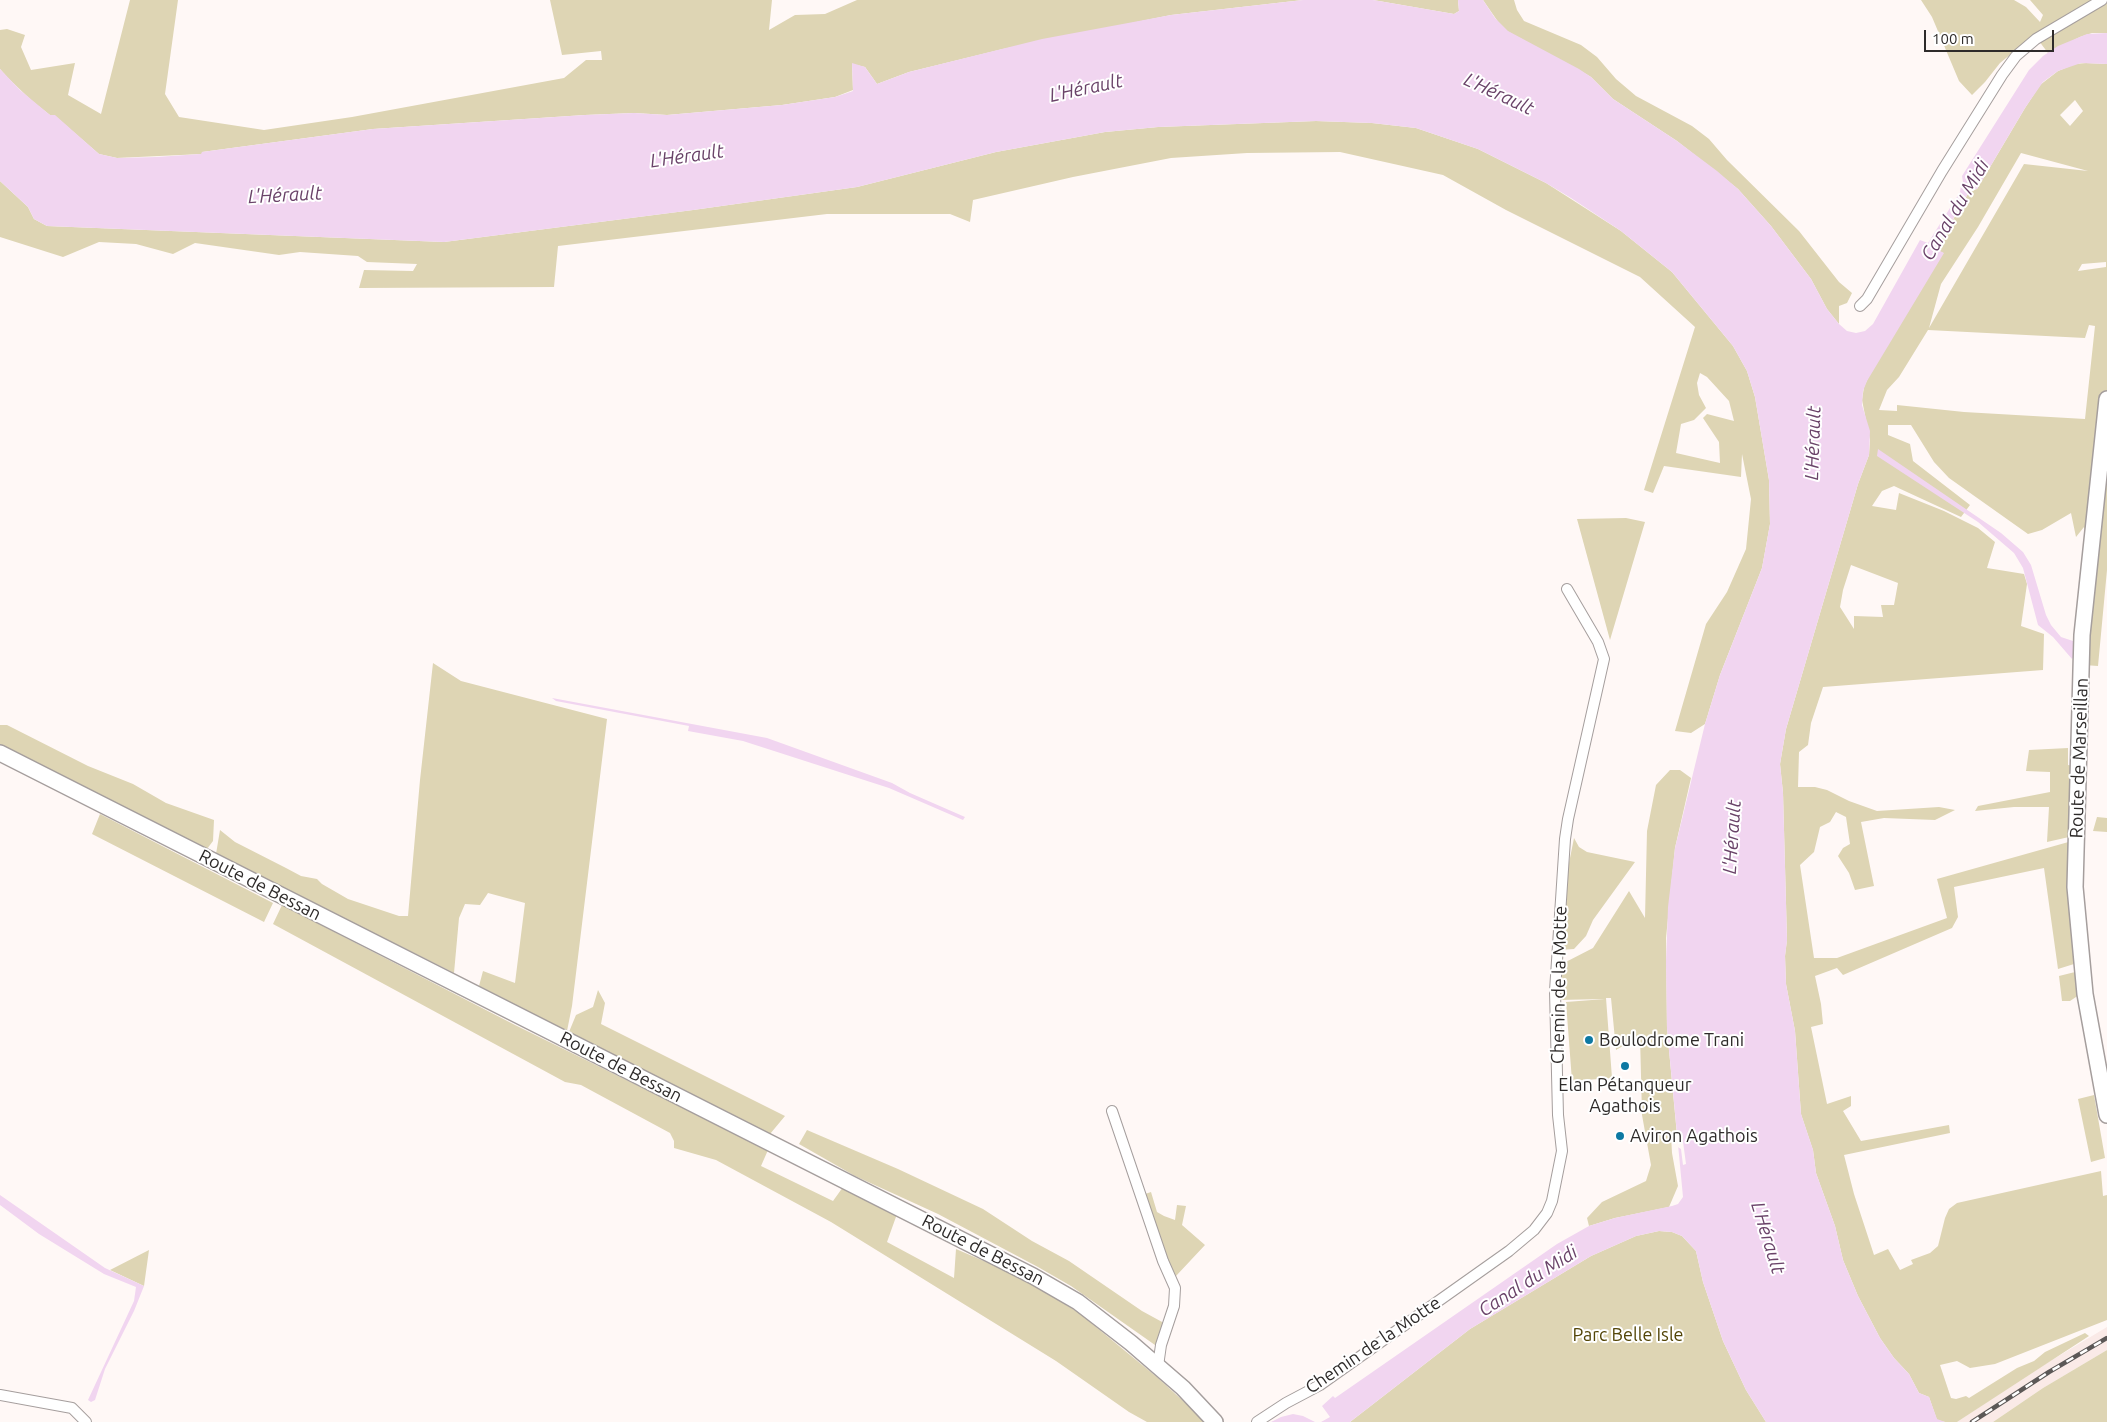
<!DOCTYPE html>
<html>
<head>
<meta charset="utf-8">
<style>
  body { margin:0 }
  #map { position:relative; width:2107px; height:1422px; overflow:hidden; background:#fff8f6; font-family:Ubuntu,sans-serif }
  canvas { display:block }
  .scale { position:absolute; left:1924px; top:30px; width:130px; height:22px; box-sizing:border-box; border:2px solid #2e2b2a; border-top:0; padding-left:6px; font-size:15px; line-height:18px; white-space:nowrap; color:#2e2b2a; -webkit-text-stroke:4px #fff; paint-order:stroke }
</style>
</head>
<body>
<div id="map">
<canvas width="2107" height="1422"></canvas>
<div class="scale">100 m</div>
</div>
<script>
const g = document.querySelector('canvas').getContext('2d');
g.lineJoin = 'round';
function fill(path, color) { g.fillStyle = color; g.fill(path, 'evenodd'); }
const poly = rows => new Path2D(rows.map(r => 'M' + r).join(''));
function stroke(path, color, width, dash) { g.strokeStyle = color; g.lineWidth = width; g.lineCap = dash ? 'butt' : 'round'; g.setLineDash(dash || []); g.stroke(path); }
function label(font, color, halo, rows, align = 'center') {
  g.font = font + ' Ubuntu,sans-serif'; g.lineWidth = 4; g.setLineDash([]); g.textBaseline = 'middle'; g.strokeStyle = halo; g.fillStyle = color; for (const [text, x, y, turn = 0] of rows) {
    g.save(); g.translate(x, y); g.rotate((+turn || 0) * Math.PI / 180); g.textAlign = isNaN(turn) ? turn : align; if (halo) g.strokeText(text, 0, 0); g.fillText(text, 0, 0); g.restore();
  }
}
const built = poly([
  [2107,1327,2107,1350,2043,1388,1993,1422,1957,1422,2027,1375]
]);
const green = poly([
  [130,0,178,0,165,94,179,117,264,130,352,117,564,78,586,60,602,60,601,51,562,55,550,0,772,0,769,30,795,15,825,14,857,0,1303,0,1171,15,1003,49,909,72,877,84,865,67,852,64,853,90,835,97,782,105,667,115,634,113,585,115,373,129,202,152,202,154,117,158,99,154,55,116,50,115,32,101,8,78,0,69,0,30,7,29,25,35,21,47,31,70,75,63,68,95,101,114],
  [1373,0,1458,0,1459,11,1454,14],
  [1483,0,1514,0,1517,10,1524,21,1581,45,1597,57,1616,79,1636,96,1692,126,1709,139,1727,160,1799,231,1839,282,1852,293,1847,303,1839,306,1839,324,1827,309,1811,279,1771,226,1738,189,1677,141,1613,99,1591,77,1579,70,1503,29],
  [1921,0,2014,0,2026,7,2040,22,2043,15,2030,0,2096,0,2022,45,2000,63,1985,82,1972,95,1959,81,1932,17],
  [2107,3,2107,33,2092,33,2080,37,2048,53,2039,41,2070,22],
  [2086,63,2107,64,2107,570,2098,666,2084,665,2088,538,2084,527,2076,537,2071,513,2042,530,2028,534,1949,478,1934,462,1911,425,1888,425,1888,435,1910,444,1913,461,1970,505,1961,517,1894,486,1882,491,1872,506,1896,510,1899,493,1944,511,1978,528,1995,542,1987,568,2024,574,2027,584,2021,626,2044,634,2043,670,1823,687,1811,723,1808,745,1799,752,1798,787,1815,787,1827,790,1849,801,1877,811,1939,807,1955,810,1935,820,1884,818,1861,822,1874,886,1855,890,1849,873,1838,856,1843,848,1850,844,1846,817,1836,812,1830,822,1820,827,1814,852,1800,865,1814,958,1837,958,1947,918,1937,879,2072,841,2070,901,2074,964,2058,969,2044,868,1954,887,1958,917,1952,928,1843,975,1837,968,1815,976,1821,1004,1823,1024,1811,1027,1827,1104,1851,1096,1851,1106,1843,1111,1861,1141,1949,1125,1950,1133,1844,1155,1854,1194,1874,1255,1888,1249,1900,1270,1913,1264,1911,1260,1930,1253,1938,1246,1945,1218,1949,1209,1957,1203,2101,1171,2103,1196,2107,1195,2107,1320,1995,1364,1970,1368,1957,1361,1940,1365,1951,1398,1956,1399,1966,1396,1969,1398,2017,1368,2034,1361,2045,1352,2085,1333,2089,1336,1957,1422,1945,1422,1937,1420,1929,1397,1919,1393,1909,1374,1894,1358,1880,1338,1858,1296,1843,1260,1835,1226,1816,1173,1813,1150,1801,1114,1795,1031,1786,984,1785,956,1787,940,1783,793,1780,764,1786,729,1858,484,1869,455,1870,440,1862,400,1864,387,1869,376,1943,253,1936,249,1969,192,1977,189,2025,108,2040,85,2058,71,2075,64],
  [2075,100,2083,111,2070,126,2060,115],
  [2021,153,2088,171,2024,164,1929,328,1941,284,1978,227],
  [2106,262,2106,267,2078,271,2082,264],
  [2089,325,2095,326,2085,419,1964,412,1897,405,1897,411,1879,410,1887,390,1899,377,1928,330,2085,338],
  [1851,565,1898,583,1894,605,1881,605,1883,617,1854,616,1854,629,1840,607,1843,590],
  [1316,121,1372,123,1416,128,1478,149,1546,183,1621,231,1672,272,1733,346,1747,371,1755,397,1769,480,1770,524,1762,568,1720,675,1705,724,1691,733,1675,731,1706,624,1727,592,1746,549,1751,499,1742,454,1741,477,1664,466,1653,493,1644,490,1695,327,1640,277,1506,210,1443,175,1340,152,1247,153,1171,158,1073,177,973,200,970,222,950,214,827,214,558,246,554,287,359,288,364,270,413,271,417,264,367,262,358,256,300,252,279,255,195,243,173,254,136,244,99,242,63,257,0,237,0,181,28,207,34,219,47,226,444,242,693,210,857,187,996,152,1105,132,1158,127],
  [1700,373,1707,377,1729,401,1734,421,1707,414,1703,418,1719,442,1720,463,1676,453,1681,424,1694,420,1706,408,1699,395,1697,383],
  [1626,518,1645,522,1610,640,1577,519],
  [433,663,461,681,607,719,572,1006,567,1031,479,986,483,971,515,983,525,903,488,893,480,905,465,904,459,918,454,973,216,854,220,830,235,842,286,868,301,876,317,879,322,884,348,899,399,916,408,916,420,780],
  [0,725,7,725,88,766,133,784,166,803,214,820,213,841,207,849,0,744],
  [2068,748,2068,765,2074,766,2069,837,2047,842,2049,807,2014,807,1975,811,1978,806,2050,792,2050,772,2026,771,2029,750],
  [1670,770,1680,770,1691,778,1675,848,1666,938,1667,1029,1677,1135,1671,1135,1672,1153,1678,1186,1669,1207,1615,1218,1589,1226,1587,1218,1602,1202,1646,1181,1651,1165,1642,1115,1640,1036,1616,1050,1611,998,1606,998,1612,1078,1572,1081,1566,1002,1605,999,1559,1000,1558,966,1593,948,1629,891,1645,918,1647,831,1656,785],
  [100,814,273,903,264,922,92,834],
  [2097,817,2107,818,2107,832,2093,831],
  [1574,838,1579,847,1587,852,1635,862,1593,920,1586,936,1574,949,1559,950,1567,873],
  [282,905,515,1025,768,1150,761,1166,833,1201,843,1187,897,1214,887,1242,954,1278,956,1249,1021,1277,1079,1313,1158,1378,1206,1422,1147,1422,1129,1412,1056,1361,831,1222,716,1160,674,1148,674,1141,670,1133,581,1085,565,1082,273,924],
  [2075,972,2079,995,2070,1001,2062,1001,2059,976],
  [598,990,605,1003,601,1024,785,1116,770,1134,569,1032,576,1015,593,1007],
  [2094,1095,2105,1158,2091,1162,2078,1099],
  [807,1130,898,1169,983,1209,1032,1241,1069,1261,1142,1311,1164,1323,1165,1325,1155,1345,1071,1286,1038,1267,938,1214,855,1176,799,1144],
  [1151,1192,1157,1212,1164,1216,1175,1220,1177,1205,1186,1206,1182,1225,1205,1245,1176,1276,1166,1257,1145,1194],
  [1659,1231,1672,1232,1682,1236,1696,1251,1703,1282,1723,1341,1746,1390,1766,1422,1350,1422,1470,1329,1591,1256,1636,1236],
  [149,1250,144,1286,110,1270],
  [2107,1350,2107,1422,1993,1422,2043,1388]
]);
const water = poly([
  [1303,0,1373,0,1454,14,1459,11,1458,0,1483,0,1495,18,1508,31,1579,69,1591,77,1613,99,1677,141,1717,171,1738,189,1771,226,1811,279,1827,309,1839,324,1847,331,1856,333,1865,331,1873,324,1920,240,1928,243,1960,192,1961,186,1965,191,1969,190,1965,190,1961,186,1963,182,1962,176,2029,70,2043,56,2058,46,2087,34,2107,33,2107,64,2081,63,2058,71,2043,82,2025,108,1977,189,1972,189,1969,192,1940,241,1936,249,1944,253,1867,381,1863,391,1862,405,1870,431,1869,455,1858,484,1786,729,1780,764,1783,793,1787,940,1785,956,1786,984,1795,1031,1801,1114,1813,1150,1816,1173,1835,1226,1843,1260,1858,1296,1880,1338,1894,1358,1909,1374,1919,1393,1929,1397,1937,1419,1945,1422,1766,1422,1746,1390,1723,1341,1703,1282,1696,1251,1682,1236,1672,1232,1659,1231,1636,1236,1591,1256,1470,1329,1350,1422,1321,1422,1330,1417,1322,1406,1333,1396,1335,1398,1557,1244,1589,1226,1615,1218,1672,1206,1678,1204,1683,1197,1667,1029,1666,962,1668,907,1675,848,1705,724,1720,675,1762,568,1770,524,1769,480,1755,397,1747,371,1733,346,1672,272,1621,231,1571,198,1546,183,1478,149,1416,128,1372,123,1316,121,1158,127,1105,132,996,152,857,187,693,210,444,242,47,226,34,219,28,207,0,181,0,69,20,90,50,115,55,115,99,154,117,158,156,157,201,154,202,152,373,129,585,115,634,113,667,115,782,105,835,97,853,91,852,63,865,67,877,84,909,72,1042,39,1171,15],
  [1878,449,2001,533,2023,552,2031,565,2046,615,2051,625,2061,637,2076,642,2075,653,2072,659,2053,637,2038,625,2023,568,2014,553,1978,522,1877,456],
  [552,698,767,738,892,783,910,793,965,817,963,820,889,788,743,741,688,731,689,726,556,701],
  [0,1195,105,1268,144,1286,134,1311,105,1369,95,1400,91,1402,88,1400,134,1301,136,1287,104,1274,39,1234,0,1205],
  [1293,1414,1303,1416,1315,1422,1271,1422,1281,1417]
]);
const pier = poly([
  [1682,1134,1686,1164,1683,1165,1681,1149,1676,1146,1675,1135]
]);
const minor = poly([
  [1860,306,1867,299,1942,171,2002,75,2016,56,2036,39,2102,0],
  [1112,1111,1163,1261,1175,1288,1174,1306,1161,1345,1158,1366],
  [0,1395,72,1408,86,1422],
  [1257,1422,1286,1403,1320,1385,1509,1251,1534,1230,1547,1213,1552,1201,1562,1151,1558,1115,1555,991,1565,839,1568,819,1604,659,1598,642,1567,589]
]);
const secondary = poly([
  [2107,399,2082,635,2075,887,2085,994,2107,1115],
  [0,753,1033,1276,1078,1302,1131,1343,1183,1388,1215,1422]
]);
const rail = poly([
  [1972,1422,2049,1372,2107,1338]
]);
const markers = [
  [1589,1040,5,"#0d79a3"],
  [1625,1066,5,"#0d79a3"],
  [1620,1136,5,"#0d79a3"]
];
const streetNames = [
  ["Route de Marseillan",2079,758,-88],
  ["Route de Bessan",260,885,27],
  ["Chemin de la Motte",1559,985,-89],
  ["Route de Bessan",621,1067,27],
  ["Route de Bessan",983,1250,27],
  ["Chemin de la Motte",1373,1345,-34]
];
const poiNames = [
  ["Boulodrome Trani",1599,1040],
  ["Elan Pétanqueur",1625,1085,"center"],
  ["Agathois",1625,1106,"center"],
  ["Aviron Agathois",1630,1136]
];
const parkNames = [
  ["Parc Belle Isle",1628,1335]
];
const waterNames = [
  ["L'Hérault",1086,88,-12],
  ["L'Hérault",1499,94,25],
  ["L'Hérault",687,156,-8],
  ["L'Hérault",285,195,-3],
  ["Canal du Midi",1955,210,-59],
  ["L'Hérault",1813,443,-88],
  ["L'Hérault",1732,837,-86],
  ["L'Hérault",1768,1238,73],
  ["Canal du Midi",1528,1281,-33]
];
fill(built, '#faeae7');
fill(green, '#ded5b4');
fill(water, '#f1d5f0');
fill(pier, '#fff8f6');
stroke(minor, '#a59e9d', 12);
stroke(secondary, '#a59e9d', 18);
stroke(minor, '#fff', 10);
stroke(secondary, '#fff', 15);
stroke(rail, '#5c5857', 4.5);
stroke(rail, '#fff', 2.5, [8]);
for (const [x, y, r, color] of markers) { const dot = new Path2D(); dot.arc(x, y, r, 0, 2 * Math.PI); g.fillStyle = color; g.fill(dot); stroke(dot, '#fff', 2); }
label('18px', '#2e2b2a', '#fff', streetNames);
label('18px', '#2e2b2a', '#fff', poiNames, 'left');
label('18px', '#534507', '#fff', parkNames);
label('italic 19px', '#6a4369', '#fff', waterNames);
</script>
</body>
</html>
